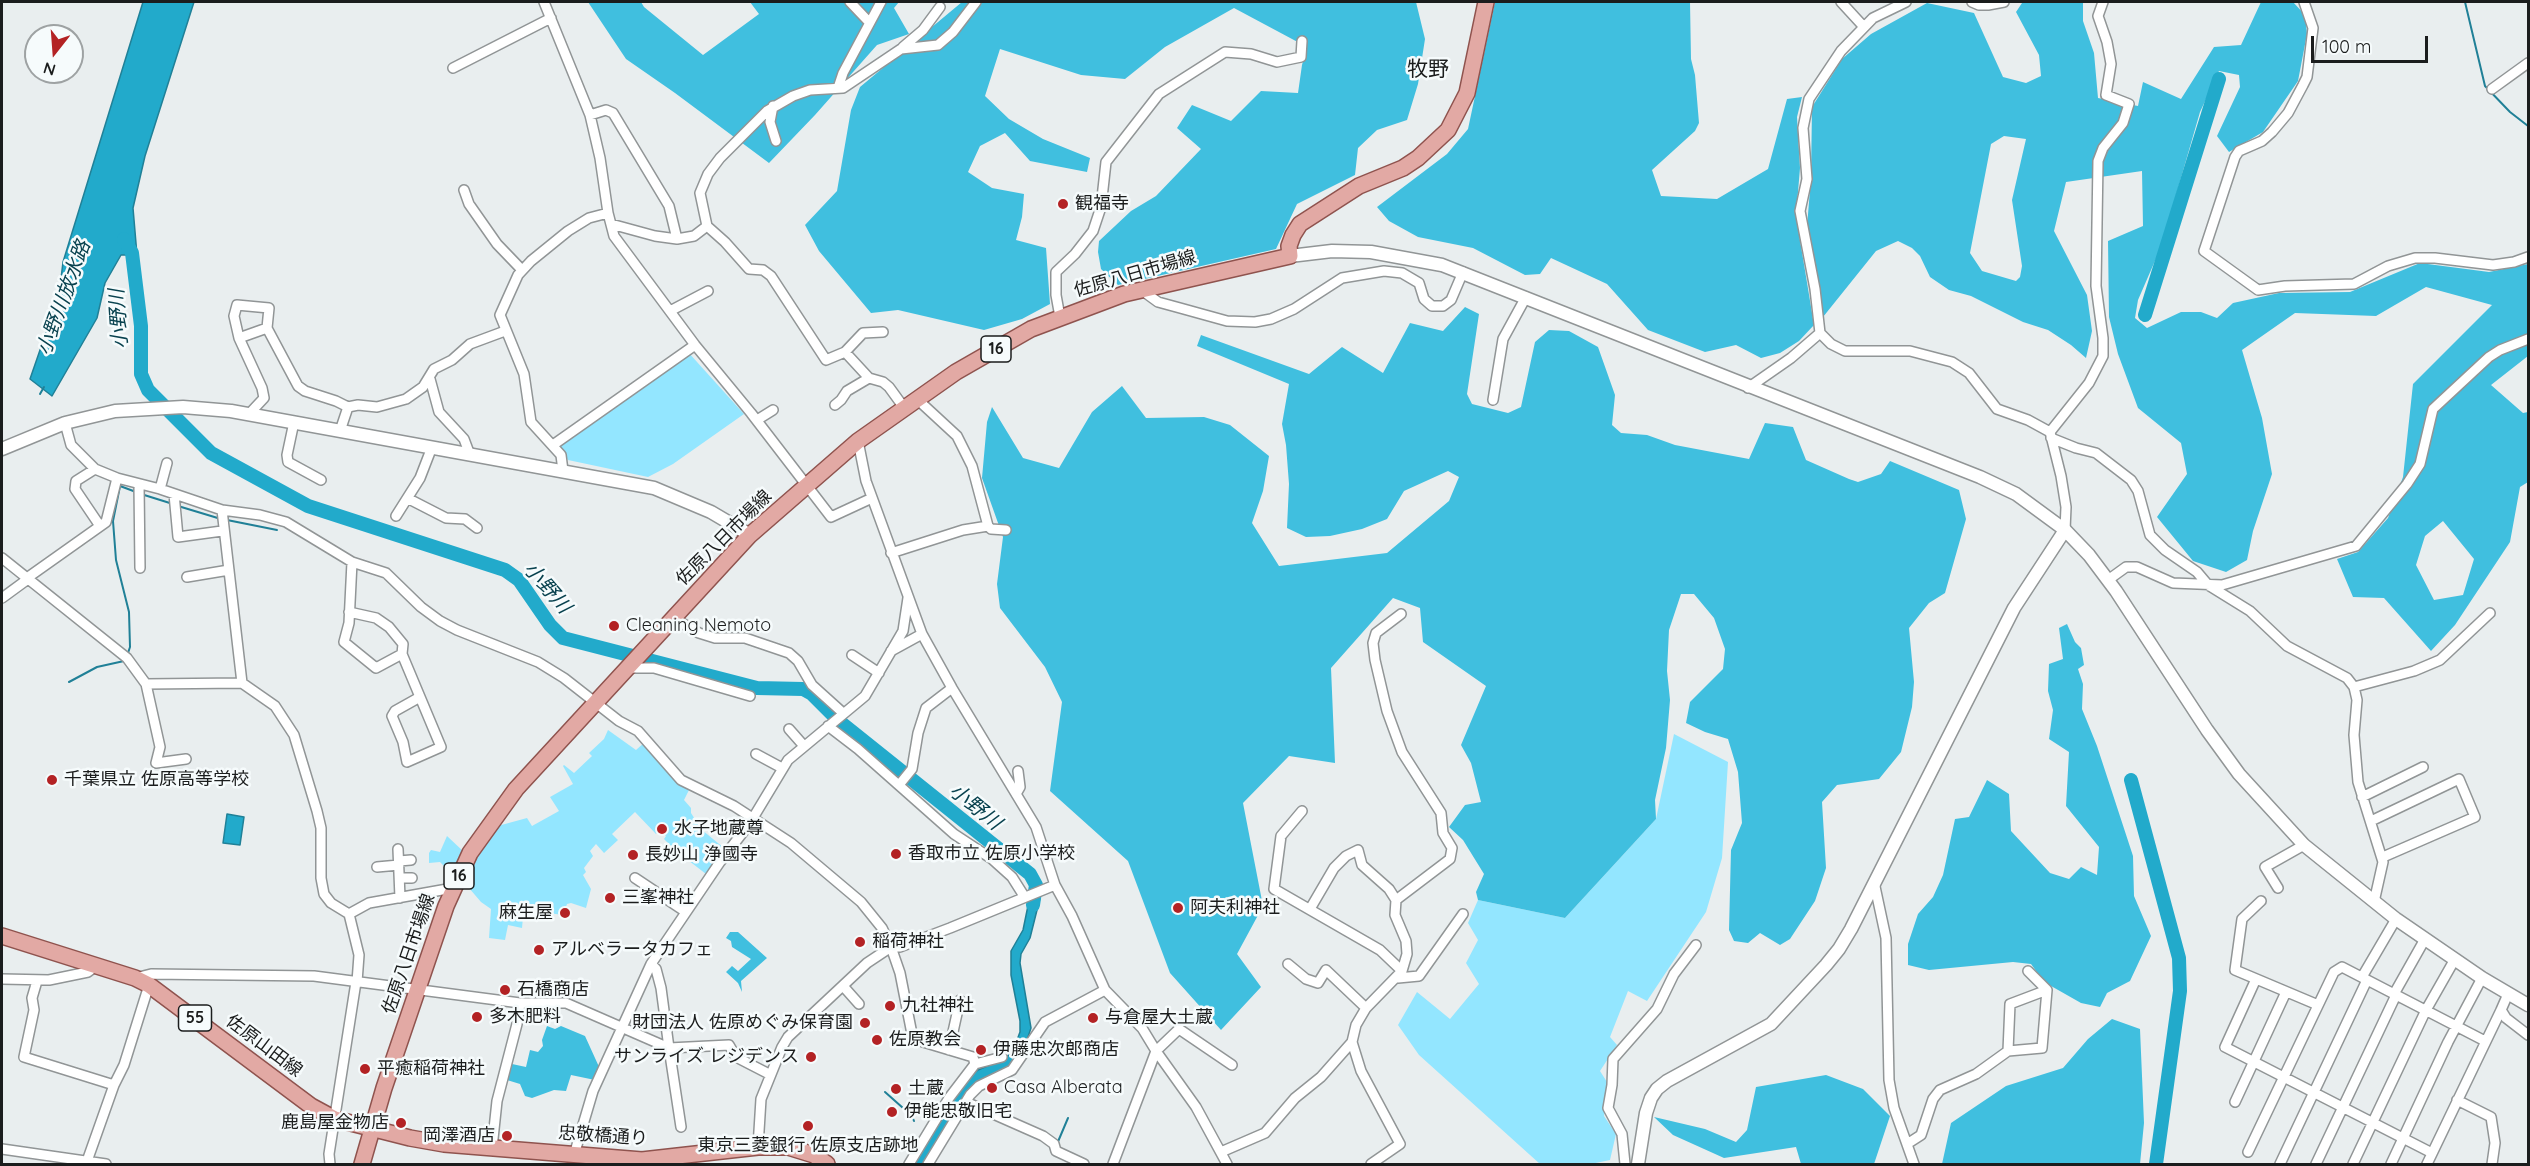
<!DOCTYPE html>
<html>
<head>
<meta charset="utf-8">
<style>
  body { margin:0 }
  #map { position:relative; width:2530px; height:1166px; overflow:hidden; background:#e9eeef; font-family:Quicksand,sans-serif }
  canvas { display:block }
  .frame { position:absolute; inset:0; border:3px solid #1b1d1d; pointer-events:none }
  .north { position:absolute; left:24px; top:24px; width:60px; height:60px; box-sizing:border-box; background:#f6fbfc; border:2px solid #9ea2a3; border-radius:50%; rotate:197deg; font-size:16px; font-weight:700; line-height:24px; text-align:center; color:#1b1d1d }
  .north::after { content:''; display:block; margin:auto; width:21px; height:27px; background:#b32224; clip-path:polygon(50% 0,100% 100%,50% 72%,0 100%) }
  .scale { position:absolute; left:2311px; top:36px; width:117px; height:27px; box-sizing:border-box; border:3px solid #1b1d1d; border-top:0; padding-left:8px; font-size:18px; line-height:21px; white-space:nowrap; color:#1b1d1d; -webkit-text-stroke:4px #f6fbfc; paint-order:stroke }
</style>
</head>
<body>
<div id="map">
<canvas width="2530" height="1166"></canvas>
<div class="frame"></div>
<div class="north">N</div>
<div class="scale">100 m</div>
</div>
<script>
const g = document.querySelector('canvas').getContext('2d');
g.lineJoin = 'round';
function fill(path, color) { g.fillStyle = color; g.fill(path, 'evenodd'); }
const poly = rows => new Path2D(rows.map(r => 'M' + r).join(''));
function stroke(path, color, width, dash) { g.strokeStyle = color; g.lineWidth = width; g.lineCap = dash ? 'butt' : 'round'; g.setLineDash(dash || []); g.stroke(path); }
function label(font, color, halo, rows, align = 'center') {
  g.font = font + ' Quicksand,"Noto Sans JP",sans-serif'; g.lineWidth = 5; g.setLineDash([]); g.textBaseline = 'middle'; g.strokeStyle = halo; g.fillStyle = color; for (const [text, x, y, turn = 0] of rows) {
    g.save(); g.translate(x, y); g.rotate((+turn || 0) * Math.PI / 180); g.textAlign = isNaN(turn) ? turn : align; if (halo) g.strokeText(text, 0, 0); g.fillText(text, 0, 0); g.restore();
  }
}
const green = poly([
  [688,352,744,414,673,464,648,477,568,460,559,444],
  [608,730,636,750,645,742,672,778,690,788,684,800,691,808,691,813,702,830,724,848,706,874,675,850,664,839,666,836,660,830,656,834,635,812,612,834,618,840,604,853,596,844,590,851,593,856,584,868,586,872,583,875,591,889,586,908,571,903,567,904,563,915,541,912,541,906,524,905,522,928,508,925,505,940,489,938,491,909,481,902,463,881,471,861,494,827,527,818,532,826,559,811,550,797,573,784,563,766,564,765,574,773,592,756,589,753,604,739],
  [1674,734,1728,762,1722,858,1706,912,1647,1001,1628,991,1610,1037,1617,1045,1600,1071,1607,1082,1604,1116,1616,1134,1610,1160,1591,1164,1540,1164,1419,1055,1398,1025,1417,992,1450,1019,1479,984,1466,963,1478,940,1468,923,1478,900,1565,918,1656,819],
  [447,836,464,852,452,874,440,862,429,863,429,853,431,850,440,852]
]);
const forest = poly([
  [588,2,641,2,644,7,703,55,759,14,750,2,899,2,894,8,909,34,877,45,815,115,769,163,675,93,626,59],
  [962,2,1416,2,1425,39,1418,84,1407,120,1377,130,1358,148,1355,175,1297,204,1276,249,1118,285,1101,269,1098,252,1099,241,1131,211,1156,196,1201,149,1177,128,1192,105,1231,121,1261,91,1298,93,1302,65,1307,47,1234,8,1165,47,1125,79,1081,75,1000,49,985,96,1009,119,1043,139,1090,158,1087,172,1030,161,1005,133,980,146,968,172,992,188,1024,194,1022,217,1016,240,1046,248,1050,304,1022,319,984,330,898,310,871,313,819,251,805,225,837,191,851,110,860,87],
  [1495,2,1690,2,1691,59,1695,75,1699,123,1695,131,1652,170,1661,196,1717,199,1768,169,1787,99,1802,97,1797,117,1800,168,1796,216,1814,325,1799,341,1780,353,1761,358,1736,345,1705,352,1648,330,1607,284,1551,258,1540,274,1525,275,1473,248,1418,237,1389,221,1377,207,1447,154,1468,129],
  [2028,2,2083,2,2083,21,2094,53,2098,98,2138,106,2143,82,2181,99,2214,47,2241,45,2261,2,2293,2,2305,15,2307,34,2298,81,2263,132,2229,152,2217,136,2240,87,2239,75,2219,71,2200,112,2161,247,2138,300,2135,318,2147,328,2181,312,2201,312,2217,318,2233,303,2279,293,2350,292,2420,263,2489,272,2528,264,2528,356,2491,385,2523,413,2528,412,2528,482,2520,487,2510,542,2455,625,2431,651,2384,598,2353,597,2337,559,2358,552,2388,518,2403,477,2413,384,2492,305,2426,287,2376,316,2295,313,2242,350,2262,418,2272,474,2253,531,2247,560,2226,572,2193,561,2157,517,2187,474,2181,443,2138,408,2118,354,2109,317,2108,241,2143,226,2142,171,2066,182,2054,231,2087,295,2092,331,2086,358,2071,345,2048,330,2023,322,1971,296,1949,290,1930,277,1920,256,1912,248,1898,241,1876,251,1823,317,1820,288,1807,227,1811,177,1812,107,1842,59,1871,34,1927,3,1974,13,2003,77,2026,83,2041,76,2039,55,2016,12,2022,3],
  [2004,136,2026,139,2012,200,2022,266,2020,277,2016,281,1982,271,1970,253,1991,144],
  [2443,521,2474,559,2463,595,2434,600,2416,565,2425,536],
  [1465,307,1479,314,1467,394,1472,404,1508,413,1521,407,1535,342,1549,330,1569,331,1598,347,1615,395,1612,425,1621,433,1647,435,1675,445,1749,459,1765,423,1793,427,1806,460,1849,479,1858,482,1881,474,1890,461,1959,490,1966,519,1945,593,1929,603,1909,628,1914,682,1912,707,1901,752,1879,779,1837,785,1822,802,1826,868,1815,901,1790,939,1780,945,1760,933,1748,943,1734,941,1729,930,1731,850,1742,823,1738,772,1728,739,1705,732,1686,723,1690,702,1723,669,1725,649,1714,618,1694,594,1681,594,1669,630,1667,671,1670,700,1666,748,1655,800,1656,819,1565,918,1478,900,1476,892,1484,874,1463,840,1449,827,1465,805,1481,802,1471,763,1461,745,1486,686,1423,642,1420,608,1393,598,1331,668,1335,763,1289,756,1243,803,1263,906,1237,954,1261,987,1221,1030,1170,973,1128,861,1050,791,1062,702,1045,667,1000,608,997,584,1003,537,982,478,987,422,992,407,1023,458,1059,468,1092,412,1122,386,1146,418,1204,417,1230,425,1269,456,1263,491,1252,523,1279,566,1387,553,1449,501,1459,477,1448,471,1404,491,1387,519,1362,529,1330,536,1306,537,1287,528,1289,484,1286,445,1282,424,1289,384,1197,346,1201,335,1309,374,1342,347,1383,373,1410,323,1443,331],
  [2067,624,2075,642,2081,648,2084,665,2078,669,2083,684,2082,709,2097,746,2133,856,2134,896,2151,936,2130,981,2107,993,2100,1007,2081,1003,2044,982,2031,964,2013,962,1929,970,1908,965,1908,944,1918,914,1933,897,1943,875,1955,819,1969,817,1987,780,2009,794,2011,831,2050,873,2069,879,2081,867,2097,875,2099,847,2066,806,2069,752,2049,739,2053,710,2048,691,2049,664,2063,659,2059,628],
  [730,932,738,932,767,958,741,981,742,992,738,983,726,972,732,966,738,971,751,959,732,947,731,941,726,938],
  [2112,1019,2140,1029,2144,1123,2140,1164,1942,1164,1951,1123,2006,1086,2063,1068,2088,1039],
  [547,1026,555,1029,561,1026,585,1036,600,1069,595,1080,571,1075,566,1091,554,1090,532,1098,525,1096,520,1084,507,1080,512,1064,526,1067,530,1050,538,1052,543,1046,542,1040],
  [1826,1075,1863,1089,1890,1116,1874,1164,1801,1164,1796,1147,1724,1158,1673,1135,1654,1117,1705,1129,1736,1142,1747,1130,1756,1087]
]);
const water = poly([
  [143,2,194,2,145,156,133,208,137,255,121,255,105,283,97,318,52,396,30,379,59,295,63,262,143,2],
  [227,814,244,817,240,845,223,843,227,814],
  [1041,894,1030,938,1021,954,1020,963,1031,1028,1024,1049,1006,1070,982,1079,970,1088,925,1164,914,1164,967,1078,978,1070,1006,1058,1014,1048,1020,1032,1020,1021,1011,975,1011,951,1023,930,1030,896,1041,894]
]);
const stream = poly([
  [2465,2,2485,86,2510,112,2528,126],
  [40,394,44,387],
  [141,494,173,504],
  [178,506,221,519],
  [227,520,277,530],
  [113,521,116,560,129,612,130,647,127,656],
  [108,524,113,521,120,486,136,492],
  [69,682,97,667,124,661],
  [885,1092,912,1116,914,1121],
  [1057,1144,1068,1118]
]);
const river = poly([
  [124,239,132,253,141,326,141,374,148,390,211,453,308,506,505,570,519,580,550,625,563,638,757,688,803,689,812,694,840,722,1030,874,1036,885,1033,905],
  [2145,315,2219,79],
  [2131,780,2179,958,2180,991,2156,1164]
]);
const minor = poly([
  [544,2,590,115,600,158,608,213,614,236,695,345,751,413,831,517,872,498],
  [850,2,869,22],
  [1841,2,1864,27],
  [1906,2,1873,18,1841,51,1809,99,1803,128,1807,179,1800,211,1815,289,1820,333,1831,344,1845,351,1910,351,1952,362,1969,373,1997,409,2028,420,2050,432],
  [1972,2,1979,5,1988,5,2004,2],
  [2304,2,2313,28,2307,77,2303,85,2288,113,2272,132,2262,141,2239,151,2235,157,2204,251,2258,290,2285,286,2354,284,2388,266,2415,258,2435,258,2493,265,2514,262,2528,257],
  [903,47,923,30,940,7],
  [453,68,551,18],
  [838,88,843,73,881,2],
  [2492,89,2528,63],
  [773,106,770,122,776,141],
  [590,115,606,110,613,113,669,206,677,239],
  [464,190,469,204,497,244,522,270],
  [611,224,655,236,677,239,694,236,707,226],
  [1146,289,1147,294,1158,302,1180,308,1227,321,1255,322,1271,319,1294,309,1342,278,1384,271,1402,273,1419,283,1424,299,1432,306,1443,306,1451,300,1463,272],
  [670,311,708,291],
  [1060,317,1056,295,1056,272,1075,254,1093,231,1101,207,1106,162,1159,94,1225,52,1251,54,1277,62,1301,57,1302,41],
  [883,332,863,333,845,352,826,360,771,276,763,270,749,269,725,242,707,226,700,193,708,174,720,158,767,111,793,96,810,90,843,88,901,49,938,45,953,32,976,2],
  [239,338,267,328],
  [845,352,869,378,883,382,889,387,905,409],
  [430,379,439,412,464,439,470,455],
  [1748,388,1791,358,1820,333],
  [918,400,957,436,972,466,988,526,991,529,1006,530],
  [1493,400,1503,339,1526,297],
  [835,405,841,400,847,391,869,378],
  [348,407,358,405,377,407,406,399,423,387,434,369,452,360,470,344,505,331],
  [249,414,264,398,262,388,239,338,234,316,237,305,269,308,267,328,298,386,305,391,336,401,348,407,340,431],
  [757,420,773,410],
  [294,422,287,455,288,462,321,480],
  [65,423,71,445,95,469,117,478,160,489,222,510,260,515,286,522,352,562,386,573,421,607,440,621,457,630,538,662,564,678,619,721,638,731,681,780,734,806,791,843,861,902,882,928,891,947,900,973,912,1034,916,1039,923,1042,973,1057,975,1064,949,1098,909,1164],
  [2051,438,2076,448,2096,453,2131,480,2138,491,2150,535,2165,550,2197,572,2208,585,2250,611,2287,646,2347,678,2354,687,2357,700,2354,735,2358,782,2383,862,2374,902],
  [858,441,866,481,922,634,952,688,1036,827,1055,885],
  [553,445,695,345],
  [95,469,76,481,75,489,100,526],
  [563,471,561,455,531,422,524,374,500,315,518,275,531,261,568,231,589,218,608,213],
  [139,485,140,568],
  [160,489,167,463],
  [174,494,178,537,222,531],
  [409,499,446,518,465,519,477,528],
  [222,510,242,683],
  [396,516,420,478,432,447],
  [2065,530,2066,507,2061,476,2050,432,2089,383,2103,356,2103,338,2096,286,2098,161,2103,148,2123,123,2129,104,2106,95,2111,64,2107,42,2098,16,2103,2],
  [891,553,963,530,988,526],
  [2,558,127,658,146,684,242,683,275,706,294,735,317,811,321,828,321,878,324,894,331,903,349,914,359,955,357,982],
  [352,562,349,623,344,642,376,668,402,654],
  [187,577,229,570],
  [27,578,106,522,117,478],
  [2108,580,2126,567,2137,567,2173,583,2222,585,2356,546,2407,484,2420,464,2433,409,2489,357,2500,350,2528,339],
  [2,598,28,579],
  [349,612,376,618,389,627,403,644,402,654,441,747,407,762,403,742,392,716,395,711,420,697],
  [673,618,699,633,715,638,745,638,789,653,798,661,812,685,843,713],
  [891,651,922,634],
  [852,655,879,673],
  [627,668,654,668,750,696],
  [146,684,160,747,156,763,186,759],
  [2354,687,2414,671,2440,660,2490,613],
  [828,726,858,749,954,834,992,859,1012,877,1024,896],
  [789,729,804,746],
  [756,754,782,768],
  [899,785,912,769,918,733,926,708,952,688],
  [1016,794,1020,787,1018,771],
  [2362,797,2423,767],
  [1302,811,1281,836,1274,889,1380,950,1402,971],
  [2371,821,2459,779,2475,817,2383,857],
  [398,849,400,898],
  [399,861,411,860],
  [377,867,399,865],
  [400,878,412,878],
  [635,878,686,912],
  [1874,882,1886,938,1889,1080,1894,1108,1914,1164],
  [2278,888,2265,867,2304,845],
  [2261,901,2242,919,2235,970,2318,1005],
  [1310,909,1334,868,1346,856,1358,850,1362,865,1389,889,1396,900],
  [349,914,369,903,453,888],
  [1288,964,1306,979,1318,983,1326,970,1366,1008],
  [2362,977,2396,919],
  [135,978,151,974,314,976,520,1003,566,1003,669,1048,661,988,656,969,651,964],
  [1398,978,1419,976,1463,914],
  [2,979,49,980,88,972,96,966],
  [2256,979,2225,1047,2432,1153],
  [37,981,32,998,34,1010,24,1057,114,1085],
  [843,986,859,1004],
  [1105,990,1142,1028,1156,1051,1179,1029,1232,1065],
  [2394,994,2425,939],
  [2508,994,2501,1010,2506,1018,2528,1035],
  [1352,1042,1361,1071,1400,1144,1371,1164],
  [949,1050,960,1000],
  [2008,1051,2010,1004,2047,990],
  [975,1064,1002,1057],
  [2457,1100,2491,1117,2495,1143,2492,1164],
  [966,1102,1043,1136,1054,1144,1056,1151,1084,1164],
  [2235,1102,2286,992],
  [681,1127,669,1048,729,1045,736,1057,769,1074],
  [1907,1144,1921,1135,1933,1099,1940,1090,1976,1074,2008,1051,2042,1048,2047,990,2028,971],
  [758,1147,761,1099,782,1047,788,1037,867,963,891,947,900,947,950,928,1055,885,1072,916,1105,990,1045,1022,1012,1070,979,1086,970,1095,928,1164],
  [492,1148,497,1101,517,1024,520,1003],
  [2,1149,106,1164],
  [1221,1152,1265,1133,1295,1098,1321,1077,1352,1042,1356,1025,1366,1008,1402,971,1407,954,1406,941,1395,915,1396,900,1450,859,1452,848,1443,833,1441,813,1402,752,1387,711,1375,660,1373,643,1376,633,1401,614],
  [2248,1152,2334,972,2342,967,2485,1041],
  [574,1155,593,1091,651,964,720,862,750,823,788,760,865,696,903,631,908,598],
  [86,1164,114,1085,124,1065,149,985],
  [330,1164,329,1154,356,982],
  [1113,1164,1156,1051,1196,1107,1227,1164],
  [1625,1164,1622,1134,1608,1108,1612,1085,1613,1059,1657,1009,1674,974,1696,945],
  [2280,1164,2367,980],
  [2316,1164,2396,995],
  [2353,1164,2426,1010,2455,959],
  [2391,1164,2448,1042,2482,978],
  [2427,1164,2501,1010]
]);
const tertiary = poly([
  [1290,256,1332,251,1371,252,1442,265,1980,477,2016,494,2065,530,2089,555,2116,591,2207,730,2239,774,2304,845,2396,919,2482,978,2528,1005],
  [2,449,65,423,115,411,183,407,231,411,654,488,711,512,750,535],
  [1638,1164,1646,1113,1651,1098,1657,1089,1667,1081,1771,1024,1826,965,1839,949,1851,929,2014,608,2065,530]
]);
const primary = poly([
  [2,936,135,978,149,985,311,1106,335,1119,410,1138,444,1144,642,1160,758,1147,788,1147,814,1155,827,1164],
  [362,1164,384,1088,446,906,470,853,516,789,750,535,858,441,956,372,1031,329,1124,294,1290,256,1289,246,1293,235,1300,224,1359,186,1403,168,1418,158,1448,130,1467,93,1486,2]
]);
const markers = [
  [1063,204,6,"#b32224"],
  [614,626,6,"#b32224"],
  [52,780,6,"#b32224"],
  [662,829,6,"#b32224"],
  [896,854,6,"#b32224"],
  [633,855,6,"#b32224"],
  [610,898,6,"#b32224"],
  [1178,908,6,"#b32224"],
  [565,913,6,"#b32224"],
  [860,942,6,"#b32224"],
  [539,950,6,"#b32224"],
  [505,990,6,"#b32224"],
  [890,1006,6,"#b32224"],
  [477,1017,6,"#b32224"],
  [1093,1018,6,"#b32224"],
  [865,1023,6,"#b32224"],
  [877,1040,6,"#b32224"],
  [981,1050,6,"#b32224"],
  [811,1057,6,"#b32224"],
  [365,1069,6,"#b32224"],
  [992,1088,6,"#b32224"],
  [896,1089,6,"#b32224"],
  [892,1112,6,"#b32224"],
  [401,1123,6,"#b32224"],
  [808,1126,6,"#b32224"],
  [507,1136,6,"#b32224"]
];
const shields = [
  [996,349,30],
  [459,876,30],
  [195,1018,33]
];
const shieldNames = [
  ["16",996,349],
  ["16",459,876],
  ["55",195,1018]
];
const poiNames = [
  ["観福寺",1075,204],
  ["Cleaning Nemoto",626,626],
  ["千葉県立 佐原高等学校",64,780],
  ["水子地蔵尊",674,829],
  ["香取市立 佐原小学校",908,854],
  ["長妙山 浄國寺",645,855],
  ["三峯神社",622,898],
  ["阿夫利神社",1190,908],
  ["麻生屋",553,913,"right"],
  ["稲荷神社",872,942],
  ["アルベラータカフェ",551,950],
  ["石橋商店",517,990],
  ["九社神社",902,1006],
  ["多木肥料",489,1017],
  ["与倉屋大土蔵",1105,1018],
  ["財団法人 佐原めぐみ保育園",853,1023,"right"],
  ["佐原教会",889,1040],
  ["伊藤忠次郎商店",993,1050],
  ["サンライズ レジデンス",799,1057,"right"],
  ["平癒稲荷神社",377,1069],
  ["Casa Alberata",1004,1088],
  ["土蔵",908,1089],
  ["伊能忠敬旧宅",904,1112],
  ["鹿島屋金物店",389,1123,"right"],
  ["岡澤酒店",495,1136,"right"],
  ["東京三菱銀行 佐原支店跡地",808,1146,"center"]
];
const streetNames = [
  ["佐原八日市場線",1135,274,-16],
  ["佐原八日市場線",724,538,-45],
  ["佐原八日市場線",409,954,-71],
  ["佐原山田線",264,1046,37],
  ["忠敬橋通り",603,1136,4]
];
const waterNames = [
  ["小野川放水路",64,298,-70],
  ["小野川",119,319,-94],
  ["小野川",547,588,49],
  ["小野川",975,807,39]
];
const quarterNames = [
  ["牧野",1428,70]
];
fill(green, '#93e6ff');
fill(forest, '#40bfdf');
fill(water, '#22aacb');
stroke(water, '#208097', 1.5);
stroke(stream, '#208097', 2);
stroke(river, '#22aacb', 14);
stroke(minor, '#919596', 12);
stroke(tertiary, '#919596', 15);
stroke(primary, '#8f534e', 18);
stroke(minor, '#fff', 9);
stroke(tertiary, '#fff', 12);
stroke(primary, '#e2a9a4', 15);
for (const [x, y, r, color] of markers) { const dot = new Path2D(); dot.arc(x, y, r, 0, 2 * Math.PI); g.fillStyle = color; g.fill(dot); stroke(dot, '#f6fbfc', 2); }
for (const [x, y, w] of shields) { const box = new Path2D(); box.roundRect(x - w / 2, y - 13, w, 26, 4.5); g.fillStyle = '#f6fbfc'; g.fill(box); stroke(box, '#1b1d1d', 1.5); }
label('bold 16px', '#1b1d1d', null, shieldNames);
label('18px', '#1b1d1d', '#f6fbfc', poiNames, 'left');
label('18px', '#1b1d1d', '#f6fbfc', streetNames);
label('italic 20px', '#09424f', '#f6fbfc', waterNames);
label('21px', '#1b1d1d', '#f6fbfc', quarterNames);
</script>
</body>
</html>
